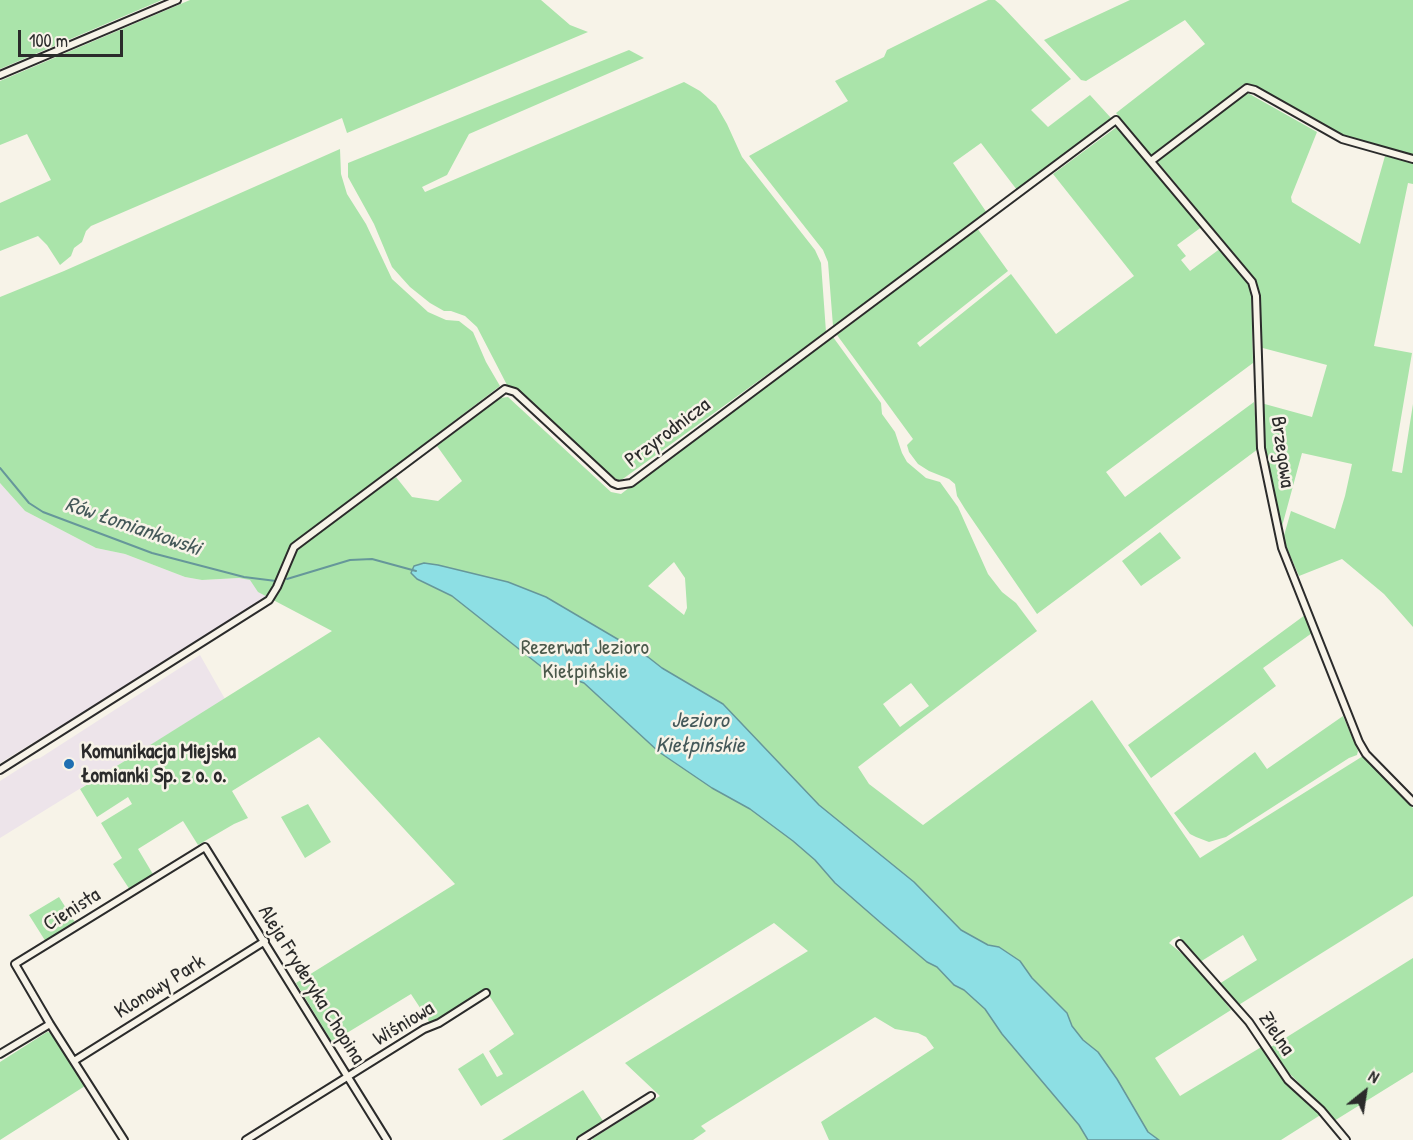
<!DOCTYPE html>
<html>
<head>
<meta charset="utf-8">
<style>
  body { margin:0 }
  #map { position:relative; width:1413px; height:1140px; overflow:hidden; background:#f7f3e8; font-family:"Patrick Hand",sans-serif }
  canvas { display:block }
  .north { position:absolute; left:1335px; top:1062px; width:60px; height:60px; -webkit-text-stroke:4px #f7f3e8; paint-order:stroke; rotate:30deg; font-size:16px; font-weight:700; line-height:24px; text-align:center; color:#2b2b2b }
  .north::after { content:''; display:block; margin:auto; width:21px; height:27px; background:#2b2b2b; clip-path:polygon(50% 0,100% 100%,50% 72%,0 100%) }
  .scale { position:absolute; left:18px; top:30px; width:105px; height:27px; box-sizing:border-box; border:3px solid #2b2b2b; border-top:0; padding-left:8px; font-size:18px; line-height:21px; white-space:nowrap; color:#2b2b2b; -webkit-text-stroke:4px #f7f3e8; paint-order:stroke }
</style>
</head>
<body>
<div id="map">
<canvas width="1413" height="1140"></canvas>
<div class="north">N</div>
<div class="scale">100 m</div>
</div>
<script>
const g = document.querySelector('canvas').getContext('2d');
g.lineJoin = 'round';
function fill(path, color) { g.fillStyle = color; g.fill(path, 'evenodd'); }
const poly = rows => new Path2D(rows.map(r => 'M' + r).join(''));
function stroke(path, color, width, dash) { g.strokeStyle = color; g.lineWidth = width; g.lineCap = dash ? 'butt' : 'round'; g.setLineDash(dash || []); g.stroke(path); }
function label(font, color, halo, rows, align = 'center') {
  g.font = font + ' "Patrick Hand",sans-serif'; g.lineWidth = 5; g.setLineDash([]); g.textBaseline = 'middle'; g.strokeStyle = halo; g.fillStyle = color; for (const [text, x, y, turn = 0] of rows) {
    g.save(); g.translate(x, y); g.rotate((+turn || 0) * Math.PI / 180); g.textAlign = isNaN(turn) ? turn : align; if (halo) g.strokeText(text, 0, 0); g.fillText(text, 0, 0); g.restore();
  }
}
const built = poly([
  [0,483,25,511,96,548,125,554,185,577,202,580,239,578,274,583,268,599,0,763],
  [200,655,225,699,0,838,0,781,33,760,40,758]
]);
const green = poly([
  [0,0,162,0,0,69],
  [190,0,541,0,570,25,588,32,347,133,342,118,91,226,86,231,82,242,74,248,71,256,60,265,47,245,38,236,0,251,0,203,51,180,27,134,0,145,0,81],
  [988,0,995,0,1001,5,1071,79,1031,110,1048,127,1090,95,1111,118,1017,190,981,143,953,163,987,213,833,326,828,262,823,250,749,156,848,101,835,81,884,57,887,50],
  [1130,0,1413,0,1413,155,1373,146,1340,134,1251,84,1244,84,1152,157,1116,113,1205,44,1185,20,1086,81,1081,80,1044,40],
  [629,50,644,58,469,134,447,175,422,187,425,192,684,82,700,91,716,105,727,124,742,157,815,250,821,263,826,332,620,481,613,477,545,417,517,390,507,385,477,327,465,316,451,311,444,311,430,303,410,287,392,267,374,224,348,177,348,163],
  [1246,92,1317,132,1291,197,1292,202,1360,244,1385,156,1413,162,1413,184,1408,183,1374,346,1412,353,1392,471,1402,473,1413,404,1413,627,1384,594,1342,559,1299,576,1283,539,1291,511,1335,529,1345,496,1352,464,1302,453,1281,530,1263,437,1261,403,1312,417,1327,365,1259,347,1256,280,1157,161],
  [1118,126,1203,226,1177,245,1186,256,1181,260,1190,271,1221,248,1251,284,1253,363,1106,472,1125,497,1254,402,1258,449,1037,614,965,509,957,496,955,484,949,479,929,471,918,464,909,452,907,445,913,439,837,335,977,228,1008,271,917,343,920,347,1011,274,1056,334,1134,276,1053,174],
  [340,149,341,174,347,194,366,224,392,279,428,312,446,320,459,321,473,332,486,362,500,386,365,489,376,491,396,477,412,497,438,501,462,481,437,446,500,398,508,397,611,492,621,494,727,412,833,337,881,403,882,414,895,432,902,453,907,462,926,478,940,482,958,507,988,574,1002,592,1016,603,1037,631,858,767,869,784,923,825,1092,700,1200,858,1363,756,1413,808,1413,896,1237,1006,1219,984,1257,960,1243,935,1200,962,1183,944,1179,936,1173,939,1169,943,1196,965,1231,1010,1155,1058,1180,1096,1263,1046,1272,1063,1284,1082,1322,1114,1281,1140,829,1140,821,1122,934,1048,926,1037,918,1033,895,1029,875,1017,701,1126,706,1131,693,1140,593,1140,592,1139,660,1096,625,1063,808,951,774,923,481,1106,458,1069,483,1053,497,1077,503,1074,489,1051,514,1034,485,989,430,1023,411,994,332,1042,296,983,455,884,319,737,232,791,248,818,234,824,198,845,183,821,138,849,154,876,130,890,113,864,122,858,101,823,132,804,128,797,97,817,80,789,332,631,258,592,250,580,239,578,202,580,185,577,125,554,96,548,25,511,0,483,0,297,64,271],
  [674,562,685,578,687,608,684,615,648,586],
  [911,683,929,706,900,727,883,704],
  [1160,532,1181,558,1141,586,1122,561],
  [1305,615,1312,633,1263,668,1276,686,1151,778,1128,745],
  [1343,716,1358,751,1357,755,1349,758,1226,837,1209,842,1196,837,1190,834,1174,813,1255,752,1267,769],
  [308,804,331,842,305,858,281,817],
  [59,897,76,924,46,942,29,915],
  [1413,958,1413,1072,1334,1121,1317,1101,1279,1063,1271,1047],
  [47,1032,52,1033,85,1086,0,1140,0,1062],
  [583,1090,605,1124,579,1140,502,1140]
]);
const water = poly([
  [424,563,438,565,508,582,546,597,648,657,662,668,723,704,819,805,914,882,961,930,988,945,999,947,1020,961,1032,978,1067,1013,1072,1026,1083,1040,1098,1052,1117,1079,1148,1132,1159,1140,1088,1140,1079,1125,1002,1034,985,1009,964,990,954,985,937,967,927,962,881,923,835,883,815,860,793,841,750,809,712,788,659,752,584,683,543,668,452,596,417,579,411,573,414,566,424,563]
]);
const stream = poly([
  [0,468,29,503,43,512,152,553,244,577,276,581],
  [287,579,350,560,372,559,416,571]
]);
const minor = poly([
  [0,75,177,0],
  [1151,161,1247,88,1255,90,1342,139,1413,159],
  [0,770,269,600,277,587,294,547,505,389,515,392,613,483,618,485,631,483,1116,120,1252,282,1256,296,1261,448,1282,548,1359,742,1366,754,1413,802],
  [1180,944,1249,1022,1288,1080,1321,1110,1346,1140],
  [0,1054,50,1024],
  [74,1061,265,941],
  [124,1140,50,1024,15,964,205,847,387,1140],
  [246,1140,424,1029,439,1023,486,993],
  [581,1140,651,1096]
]);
const markers = [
  [69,764,6,"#1f6fb2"]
];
const streetNames = [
  ["Przyrodnicza",668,433,-37],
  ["Brzegowa",1282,452,82],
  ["Cienista",72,910,-32],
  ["Aleja Fryderyka Chopina",311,985,58],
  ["Klonowy Park",160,987,-32],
  ["Wiśniowa",404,1024,-31],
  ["Zielna",1276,1034,56]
];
const parkNames = [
  ["Rezerwat Jezioro",585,648],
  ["Kiełpińskie",585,672]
];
const poiNames = [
  ["Komunikacja Miejska",81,752],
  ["Łomianki Sp. z o. o.",81,776]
];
const waterNames = [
  ["Rów Łomiankowski",133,527,19],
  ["Jezioro",700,721],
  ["Kiełpińskie",700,746]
];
fill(built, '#ede4ea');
fill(green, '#aae4aa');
fill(water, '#8ddfe4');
stroke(water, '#66979a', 1.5);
stroke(stream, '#66979a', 2);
stroke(minor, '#2b2b2b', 10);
stroke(minor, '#f7f3e8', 6);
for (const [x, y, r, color] of markers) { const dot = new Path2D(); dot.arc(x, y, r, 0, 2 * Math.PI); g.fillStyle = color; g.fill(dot); stroke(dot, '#f7f3e8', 2); }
label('21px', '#2b2b2b', '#f7f3e8', streetNames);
label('21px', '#4b594b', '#f7f3e8', parkNames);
label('bold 21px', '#2b2b2b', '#f7f3e8', poiNames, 'left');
label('italic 22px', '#445859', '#f7f3e8', waterNames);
</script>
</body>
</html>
